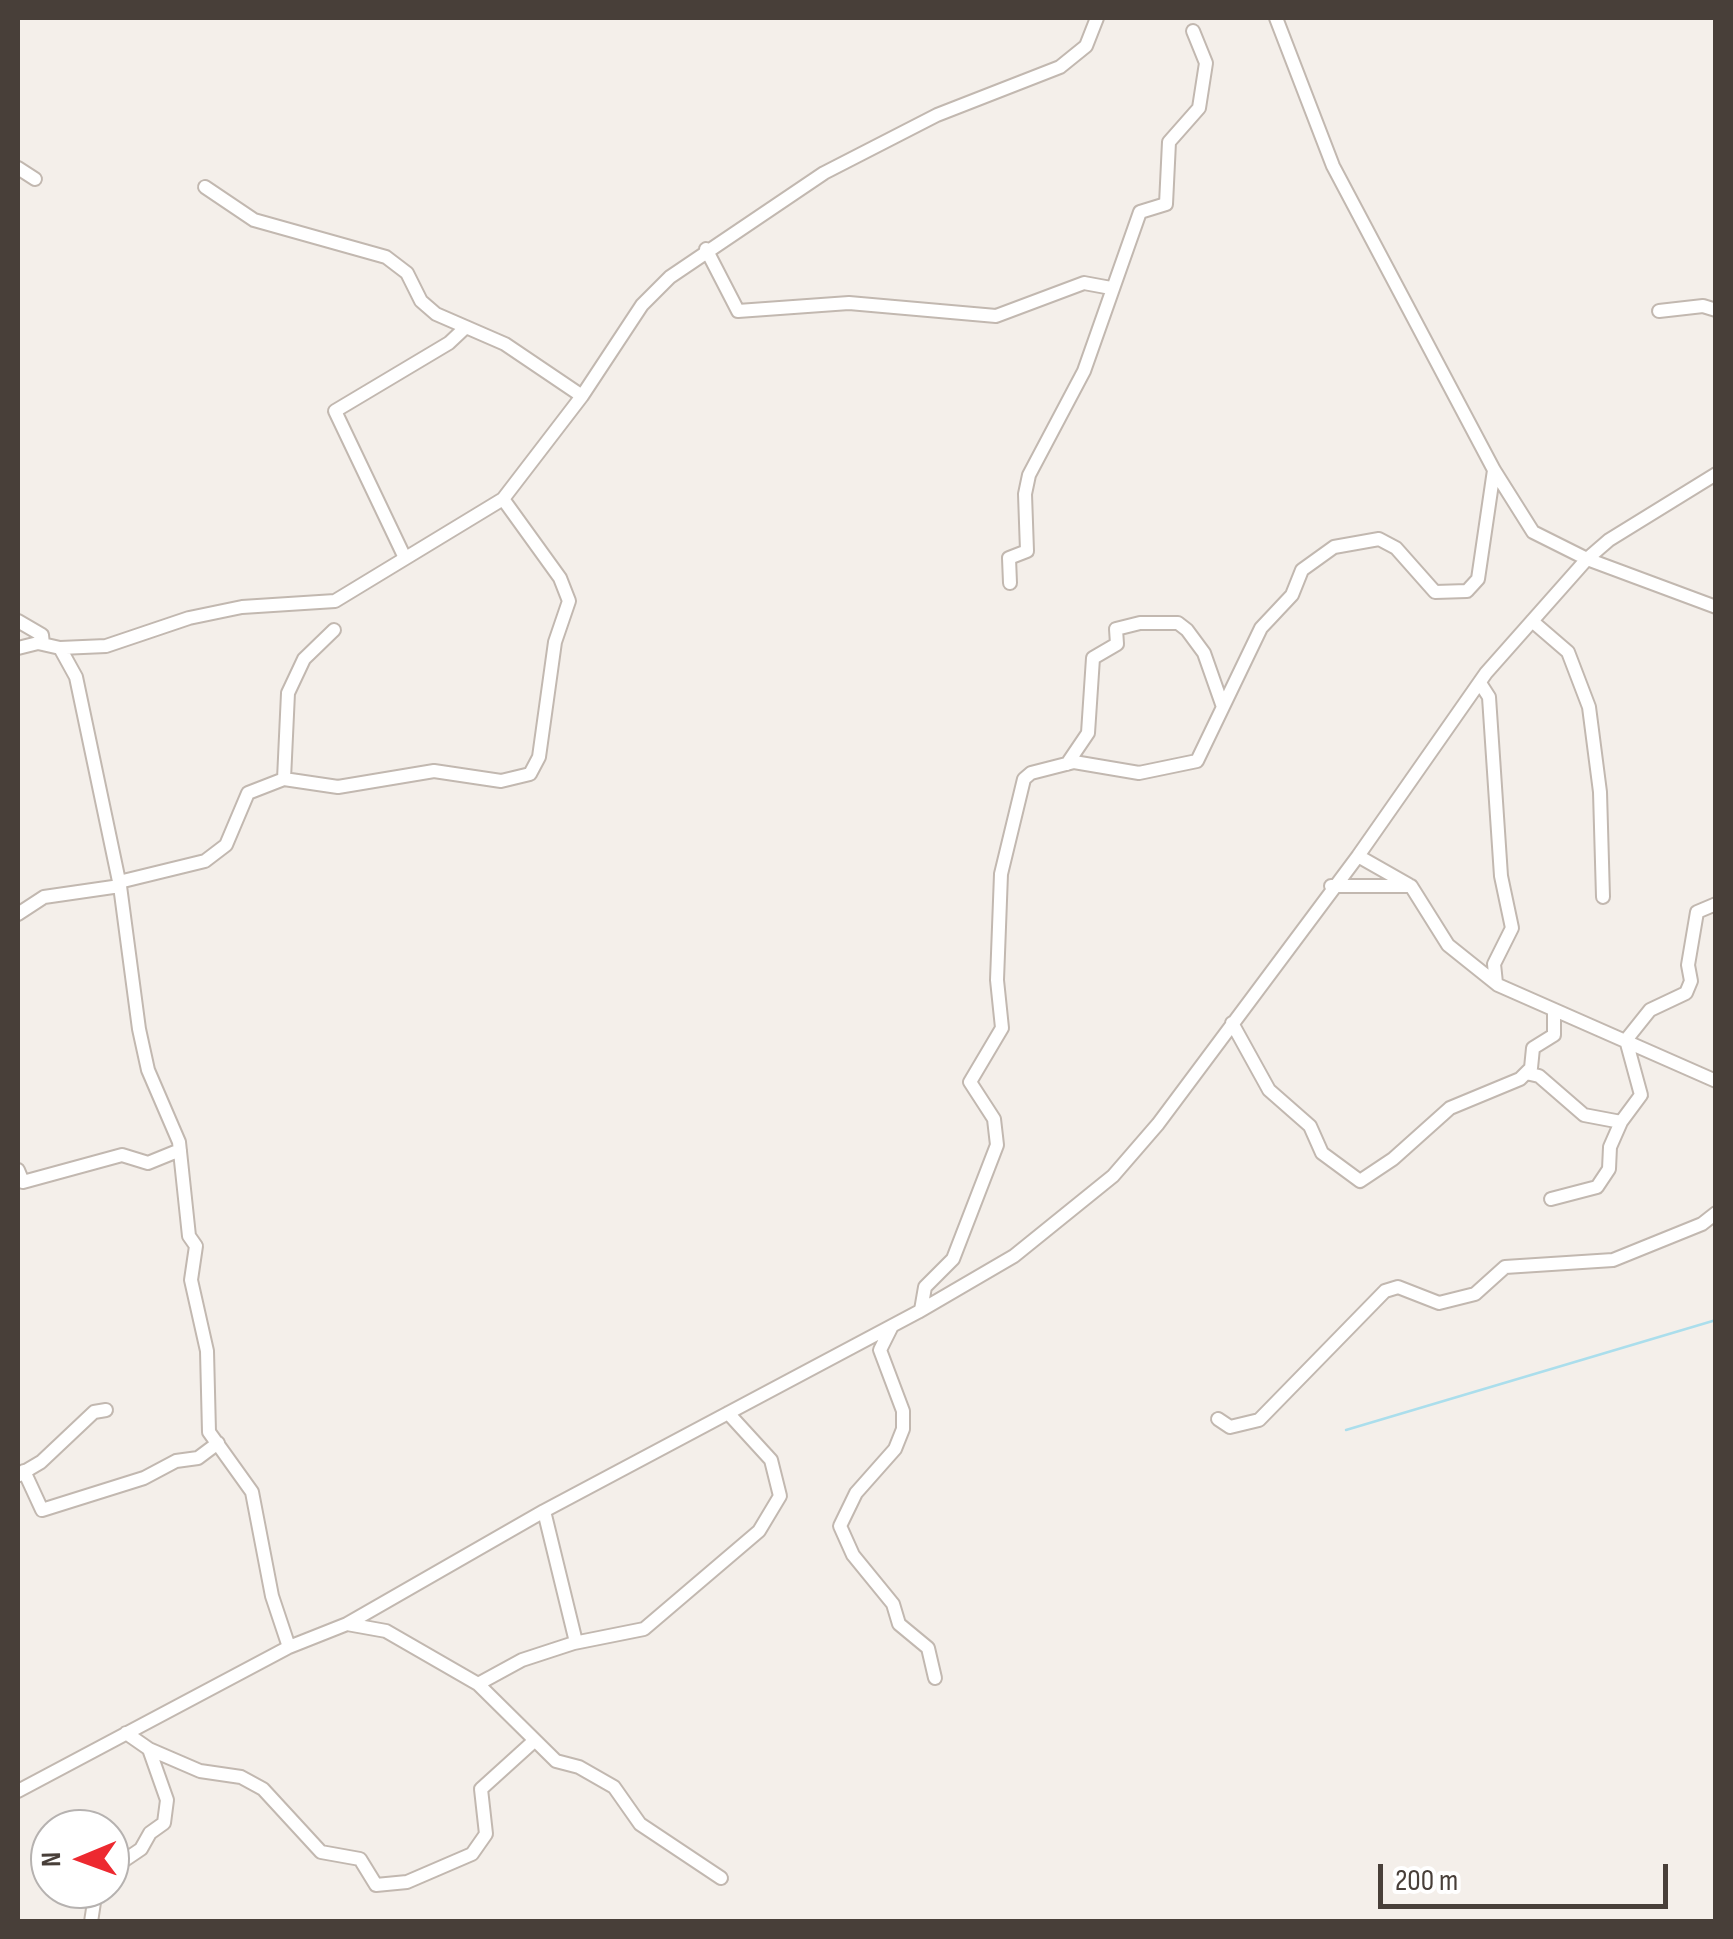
<!DOCTYPE html>
<html>
<head>
<meta charset="utf-8">
<style>
  body { margin:0 }
  #map { position:relative; width:1733px; height:1939px; overflow:hidden; background:#f4efea; font-family:"Sofia Sans Condensed",sans-serif }
  canvas { display:block }
  .frame { position:absolute; inset:0; border:20px solid #483f39; pointer-events:none }
  .north { position:absolute; left:30px; top:1809px; width:100px; height:100px; box-sizing:border-box; background:#fff; border:2px solid #b6b2b0; border-radius:50%; rotate:269deg; font-size:28px; font-weight:700; line-height:40px; text-align:center; color:#483f39 }
  .north::after { content:''; display:block; margin:auto; width:35px; height:45px; background:#ed2930; clip-path:polygon(50% 0,100% 100%,50% 72%,0 100%) }
  .scale { position:absolute; left:1378px; top:1864px; width:290px; height:45px; box-sizing:border-box; border:5px solid #483f39; border-top:0; padding-left:12px; font-size:30px; line-height:35px; white-space:nowrap; color:#483f39; -webkit-text-stroke:8px #fff; paint-order:stroke }
</style>
</head>
<body>
<div id="map">
<canvas width="1733" height="1939"></canvas>
<div class="frame"></div>
<div class="north">N</div>
<div class="scale">200 m</div>
</div>
<script>
const g = document.querySelector('canvas').getContext('2d');
g.lineJoin = 'round';
const poly = rows => new Path2D(rows.map(r => 'M' + r).join(''));
function stroke(path, color, width, dash) { g.strokeStyle = color; g.lineWidth = width; g.lineCap = dash ? 'butt' : 'round'; g.setLineDash(dash || []); g.stroke(path); }
const stream = poly([
  [1346,1430,1716,1320]
]);
const minor = poly([
  [1276,18,1333,166,1494,470,1533,532,1587,559,1716,607],
  [18,168,35,179],
  [205,187,254,220,386,257,407,273,421,301,436,314,505,344,582,396],
  [706,249,738,311,849,303,996,316,1084,283,1111,288],
  [1659,311,1703,306,1716,310],
  [405,558,335,411,449,343,466,327],
  [1010,583,1009,558,1027,551,1025,494,1029,475,1084,371,1140,212,1166,204,1169,142,1199,108,1206,63,1193,31],
  [18,621,42,635,43,644],
  [1532,621,1568,652,1589,707,1600,792,1603,897],
  [18,648,38,643,60,648,76,677,120,886,139,1029,148,1070,179,1142,189,1236,196,1246,191,1280,207,1351,209,1432,252,1492,272,1596,289,1647],
  [60,648,106,646,189,618,242,607,335,601,503,499,582,396,642,305,670,277,824,173,937,115,1060,67,1086,46,1097,18],
  [1480,683,1489,697,1501,876,1512,928,1494,964,1496,983],
  [1067,764,1088,733,1093,658,1117,644,1116,629,1140,623,1178,623,1187,630,1204,653,1223,707],
  [284,779,338,787,434,771,501,781,530,774,539,757,555,642,569,601,560,578,503,499],
  [1358,856,1409,885],
  [119,882,205,861,226,845,248,793,284,779,288,693,304,659,334,630],
  [1331,886,1411,886,1448,945,1498,985,1716,1081],
  [18,914,44,897,120,886],
  [1232,1023,1269,1090,1310,1126,1322,1153,1360,1181,1393,1159,1450,1108,1520,1079,1531,1068,1533,1048,1554,1035,1554,1013],
  [1526,1073,1539,1076,1584,1115,1621,1122],
  [18,1170,23,1182,122,1155,148,1163,180,1150],
  [1551,1199,1597,1187,1609,1169,1610,1147,1621,1122,1641,1095,1626,1040,1650,1010,1686,993,1691,981,1688,965,1697,912,1716,904],
  [921,1310,925,1287,953,1259,997,1145,994,1119,970,1082,1002,1028,997,980,1001,874,1024,779,1031,773,1074,762,1139,773,1197,761,1261,628,1292,595,1302,570,1334,547,1379,539,1396,548,1435,592,1467,591,1478,579,1494,470],
  [892,1326,880,1350,903,1411,903,1429,895,1449,856,1493,840,1526,853,1555,893,1604,899,1624,928,1648,935,1678],
  [1218,1419,1230,1427,1259,1420,1385,1291,1398,1287,1439,1303,1475,1294,1505,1267,1613,1260,1702,1224,1716,1213],
  [24,1471,42,1510,144,1478,176,1461,198,1458,218,1443],
  [19,1475,41,1462,94,1412,106,1410],
  [544,1511,576,1642],
  [347,1624,386,1631,478,1684,556,1761,579,1767,614,1787,640,1824,721,1878],
  [478,1684,522,1660,574,1643,644,1629,759,1531,780,1496,771,1460,728,1413],
  [126,1733,149,1749,200,1771,241,1777,263,1789,321,1852,360,1859,376,1885,407,1882,472,1854,486,1834,481,1789,534,1741],
  [18,1791,289,1647,347,1624,544,1511,918,1312,1014,1256,1113,1176,1158,1124,1358,856,1486,673,1587,559,1609,540,1716,474],
  [110,1870,141,1849,150,1833,164,1823,167,1800,149,1749],
  [91,1922,96,1889]
]);
stroke(stream, '#abdeec', 2.5);
stroke(minor, '#c2b8b0', 16);
stroke(minor, '#fff', 12);
</script>
</body>
</html>
